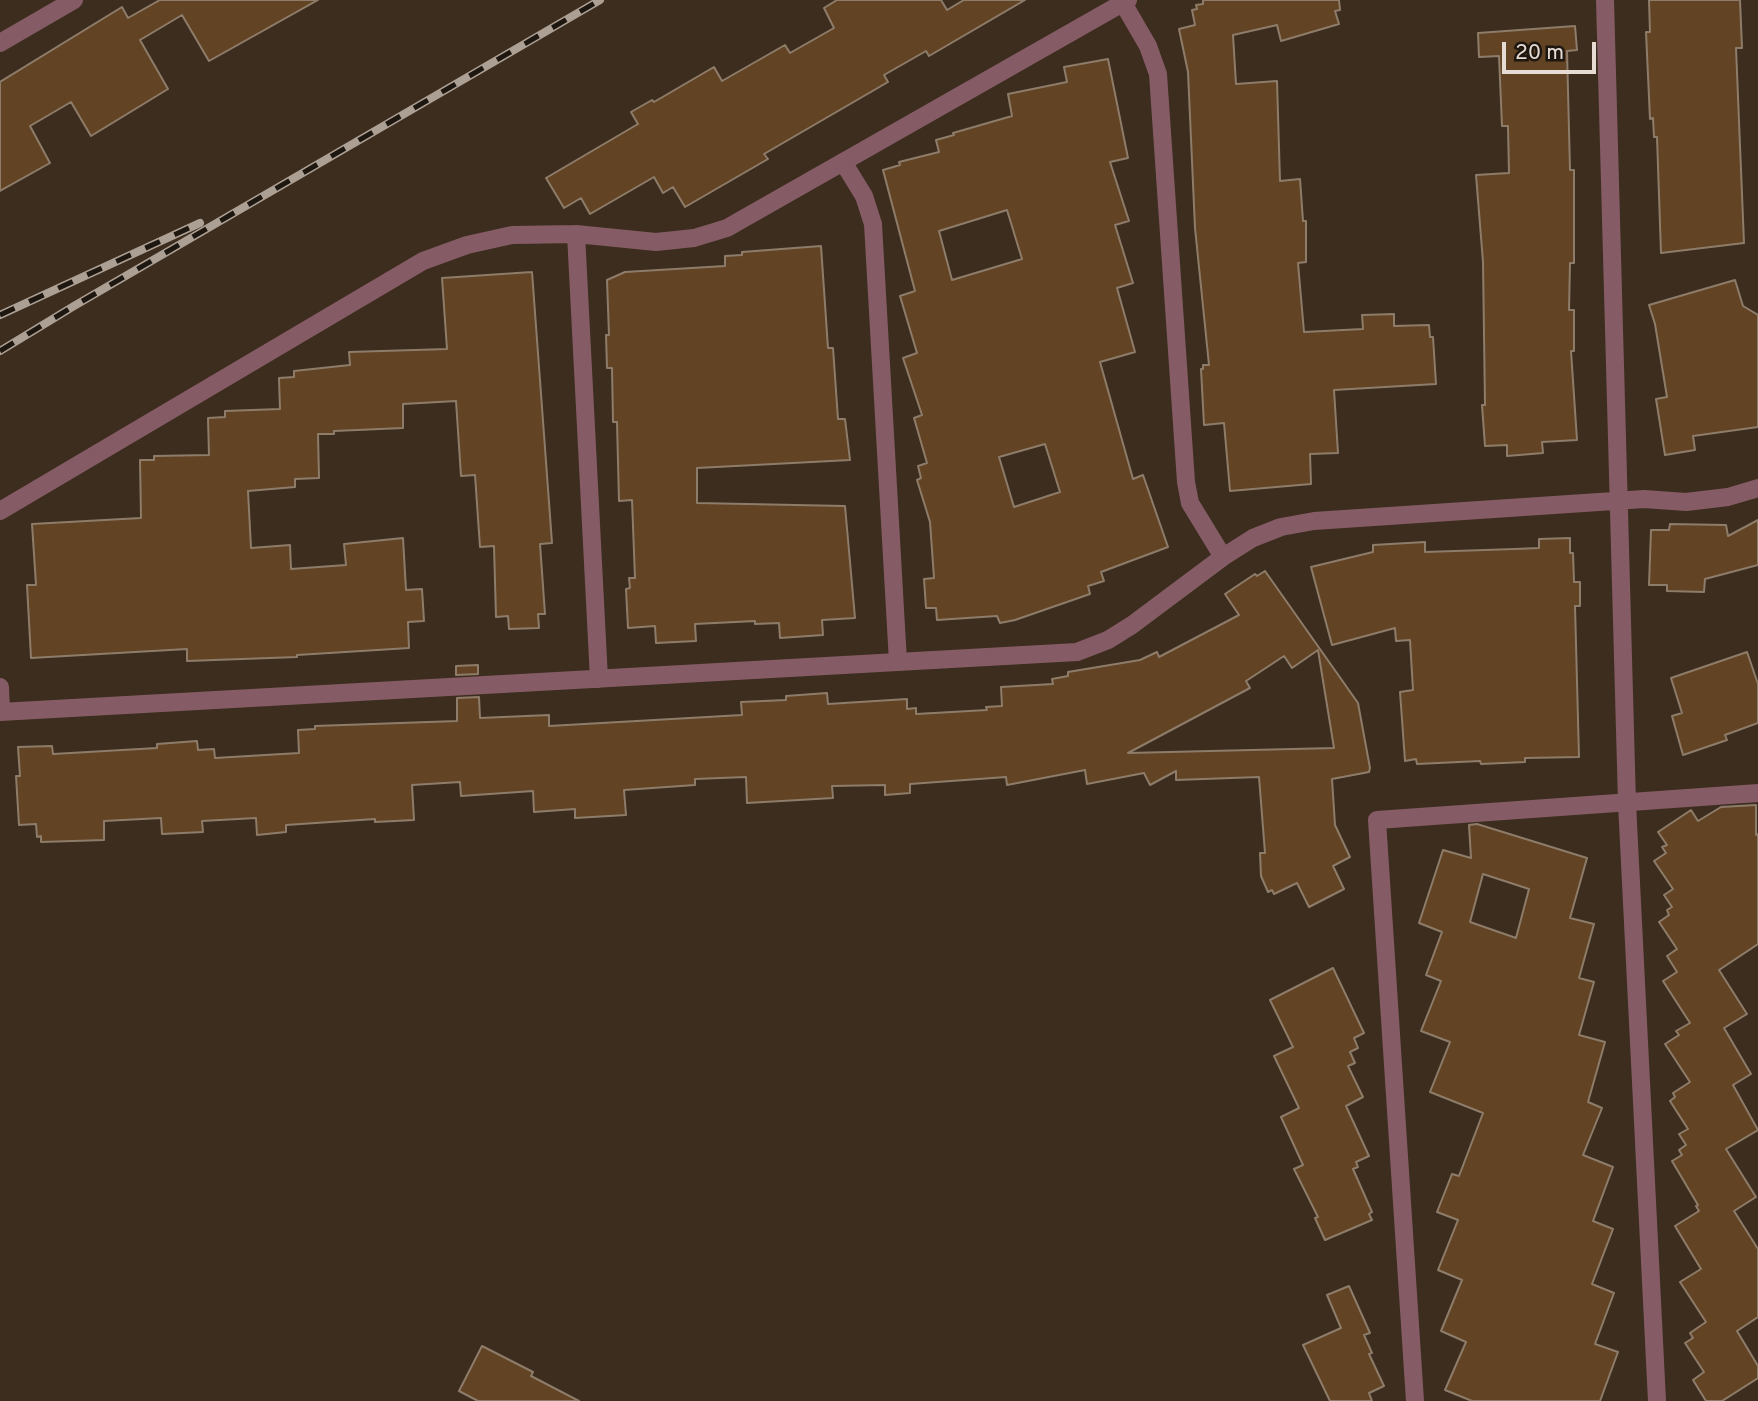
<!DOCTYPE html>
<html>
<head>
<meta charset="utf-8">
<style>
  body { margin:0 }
  #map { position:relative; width:1758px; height:1401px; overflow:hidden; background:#3d2d1e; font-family:Overpass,sans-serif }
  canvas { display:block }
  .scale { position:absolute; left:1502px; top:42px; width:94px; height:32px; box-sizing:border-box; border:4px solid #e7dcd3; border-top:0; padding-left:9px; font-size:21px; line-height:24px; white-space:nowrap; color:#e7dcd3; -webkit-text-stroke:5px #1e1710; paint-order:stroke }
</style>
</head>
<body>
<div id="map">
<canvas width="1758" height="1401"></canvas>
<div class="scale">20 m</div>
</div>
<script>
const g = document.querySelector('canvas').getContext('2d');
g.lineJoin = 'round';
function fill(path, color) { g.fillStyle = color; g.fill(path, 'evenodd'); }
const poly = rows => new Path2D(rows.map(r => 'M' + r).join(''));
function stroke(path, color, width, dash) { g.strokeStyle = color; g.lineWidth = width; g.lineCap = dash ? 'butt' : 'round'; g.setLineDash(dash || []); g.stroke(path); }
const building = poly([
  [160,0,318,0,209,61,182,15,140,40,168,89,91,136,71,102,30,126,50,163,0,191,0,82,122,7,128,18,160,0],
  [837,0,941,0,947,10,964,0,1025,0,929,56,926,51,884,75,888,82,764,154,768,159,685,207,673,187,663,193,654,177,590,214,581,198,564,208,546,178,638,124,631,112,652,100,654,102,714,67,722,81,785,45,790,53,834,28,824,8,837,0],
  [1203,0,1339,0,1340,10,1335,11,1339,24,1281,41,1277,25,1233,35,1236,84,1277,81,1280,181,1300,179,1303,221,1306,221,1306,262,1298,263,1304,332,1363,329,1362,315,1394,314,1394,326,1429,325,1430,337,1433,337,1436,384,1334,390,1338,453,1310,454,1311,484,1230,491,1224,423,1204,425,1201,369,1203,369,1203,365,1209,365,1195,228,1188,72,1179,29,1195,25,1192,10,1197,9,1196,5,1203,4,1203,0],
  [1649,0,1740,0,1742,48,1736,48,1744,243,1661,253,1657,137,1654,137,1653,118,1650,119,1646,32,1650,32,1649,0],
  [1575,26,1577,50,1567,51,1570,170,1574,170,1574,263,1570,263,1569,310,1574,310,1574,351,1571,351,1577,440,1542,442,1543,453,1507,456,1507,445,1485,446,1482,405,1485,405,1483,262,1476,175,1509,173,1508,126,1502,126,1499,56,1479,57,1478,33,1575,26],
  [1108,59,1128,158,1110,162,1129,221,1115,225,1133,283,1117,288,1135,352,1100,362,1133,479,1143,475,1168,547,1101,572,1104,581,1088,586,1090,594,1015,620,1000,623,997,616,937,620,936,608,926,608,924,579,934,578,930,522,917,480,921,478,918,466,927,463,914,418,922,415,903,358,917,353,900,296,915,291,883,170,900,165,899,162,939,152,936,140,954,135,953,133,1012,116,1008,94,1067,82,1064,67,1108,59],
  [1007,210,1022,259,952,280,939,231,1007,210],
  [1045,444,1060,492,1014,507,999,457,1045,444],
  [821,246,828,348,833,348,838,419,845,419,850,460,697,468,697,503,845,506,855,618,822,620,823,635,780,638,779,623,755,624,755,621,695,624,696,641,656,643,655,626,628,628,626,589,630,588,629,578,635,578,632,500,619,501,617,422,613,422,612,368,607,368,606,335,609,335,607,280,625,272,725,266,725,256,742,255,742,252,821,246],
  [532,272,552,543,540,544,545,614,538,614,539,628,509,629,508,616,496,617,494,546,480,547,475,475,461,476,456,401,403,404,403,428,334,431,334,434,318,434,319,478,295,479,295,487,248,491,251,548,290,545,291,569,346,565,344,544,403,538,406,590,422,589,424,621,408,622,409,648,297,655,297,657,187,661,187,649,31,658,27,585,36,585,32,524,141,518,140,460,154,460,154,456,209,455,208,418,225,417,225,411,280,409,279,378,294,377,294,371,350,365,349,352,447,349,442,278,532,272],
  [1735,280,1743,306,1758,315,1758,427,1693,436,1695,450,1665,455,1656,399,1667,397,1655,324,1649,305,1735,280],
  [1758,520,1758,565,1705,579,1704,592,1667,591,1667,585,1649,585,1651,530,1669,530,1670,524,1726,525,1728,536,1758,520],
  [1570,538,1570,553,1573,553,1574,582,1580,582,1580,606,1575,606,1579,757,1525,758,1525,762,1481,764,1480,761,1417,764,1416,759,1405,761,1400,692,1413,690,1410,640,1396,641,1395,628,1332,645,1311,567,1373,552,1373,545,1425,542,1425,552,1515,549,1539,548,1539,539,1570,538],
  [1265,571,1358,703,1370,768,1369,772,1332,779,1335,825,1350,857,1333,866,1344,889,1309,907,1297,883,1274,894,1272,890,1268,892,1261,876,1260,853,1265,853,1259,777,1176,780,1176,771,1150,785,1144,773,1087,784,1085,770,1007,785,1006,777,910,784,910,793,885,795,885,785,832,786,833,798,747,803,746,777,695,779,695,785,624,790,626,815,575,818,575,809,534,812,533,791,461,796,460,782,412,785,414,820,375,822,375,819,286,825,286,832,257,835,256,818,202,821,203,832,162,834,161,818,104,821,104,840,41,842,41,836,37,837,36,824,19,825,16,776,20,776,18,747,52,746,53,754,157,748,157,744,197,741,198,750,214,749,215,758,299,753,298,730,315,729,315,726,457,721,457,698,479,697,480,718,549,715,549,726,742,715,741,702,786,700,786,696,827,693,828,704,907,699,907,709,916,708,916,714,987,710,986,707,1002,706,1001,687,1053,684,1052,679,1068,676,1068,672,1140,660,1157,652,1159,657,1239,615,1225,594,1255,574,1257,576,1265,571],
  [1318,650,1334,748,1128,753,1250,688,1246,681,1284,656,1292,668,1318,650],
  [1747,652,1758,684,1758,723,1725,735,1727,740,1683,755,1672,716,1682,713,1671,678,1747,652],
  [478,665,478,674,456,675,456,666,478,665],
  [1756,805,1756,835,1758,834,1758,944,1719,970,1747,1014,1724,1028,1751,1074,1733,1085,1758,1130,1726,1149,1756,1197,1734,1211,1758,1249,1758,1317,1737,1331,1758,1366,1758,1378,1722,1401,1706,1401,1693,1380,1704,1372,1685,1343,1693,1338,1690,1333,1706,1322,1680,1282,1701,1269,1675,1226,1699,1211,1696,1206,1698,1205,1672,1161,1682,1155,1679,1150,1686,1145,1679,1134,1688,1129,1670,1101,1675,1097,1673,1093,1690,1082,1665,1044,1679,1035,1676,1031,1690,1023,1663,981,1677,972,1667,956,1677,949,1659,922,1669,915,1667,910,1672,907,1664,895,1673,889,1654,861,1666,853,1662,847,1667,845,1658,832,1691,810,1698,821,1721,807,1756,805],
  [1477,824,1587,858,1570,918,1594,924,1579,978,1594,982,1579,1035,1605,1042,1588,1102,1602,1108,1583,1155,1613,1167,1593,1221,1613,1229,1592,1284,1614,1293,1595,1344,1618,1352,1600,1401,1472,1401,1445,1390,1466,1342,1441,1331,1462,1280,1438,1270,1458,1220,1437,1212,1452,1174,1459,1176,1483,1113,1430,1092,1450,1042,1421,1031,1441,981,1426,975,1442,932,1419,923,1443,850,1471,858,1469,825,1477,824],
  [1483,874,1529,889,1516,938,1470,922,1483,874],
  [1333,968,1364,1033,1354,1038,1358,1048,1350,1052,1355,1063,1348,1066,1363,1097,1346,1106,1369,1156,1356,1162,1358,1167,1353,1169,1372,1212,1369,1214,1372,1220,1325,1240,1315,1218,1318,1217,1294,1169,1303,1165,1281,1117,1299,1108,1274,1056,1293,1047,1270,1000,1333,968],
  [1349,1286,1370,1333,1364,1335,1372,1353,1369,1354,1384,1386,1369,1393,1372,1401,1330,1401,1303,1345,1341,1328,1327,1295,1349,1286],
  [482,1346,533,1372,531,1376,579,1401,478,1401,459,1391,482,1346]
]);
const minor = poly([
  [1605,0,1627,803,1657,1401],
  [1123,3,1148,46,1158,74,1186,482,1190,503,1223,557],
  [0,43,74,0],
  [843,162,864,196,873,224,898,662],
  [576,234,599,679],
  [0,511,423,261,467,245,512,235,576,234,656,242,694,238,727,228,1128,0],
  [0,687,1,712],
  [0,712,1077,652,1108,640,1132,625,1223,557,1253,538,1281,527,1314,521,1644,499,1686,502,1728,497,1758,488],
  [1415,1401,1377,820,1758,793]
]);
const rail = poly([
  [0,315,200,223],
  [0,351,74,306,600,0]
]);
fill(building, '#624323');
stroke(building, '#8e7c6a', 2);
stroke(minor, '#855c66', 18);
stroke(rail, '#aca095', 8);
stroke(rail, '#1e1710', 5, [16]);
</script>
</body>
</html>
